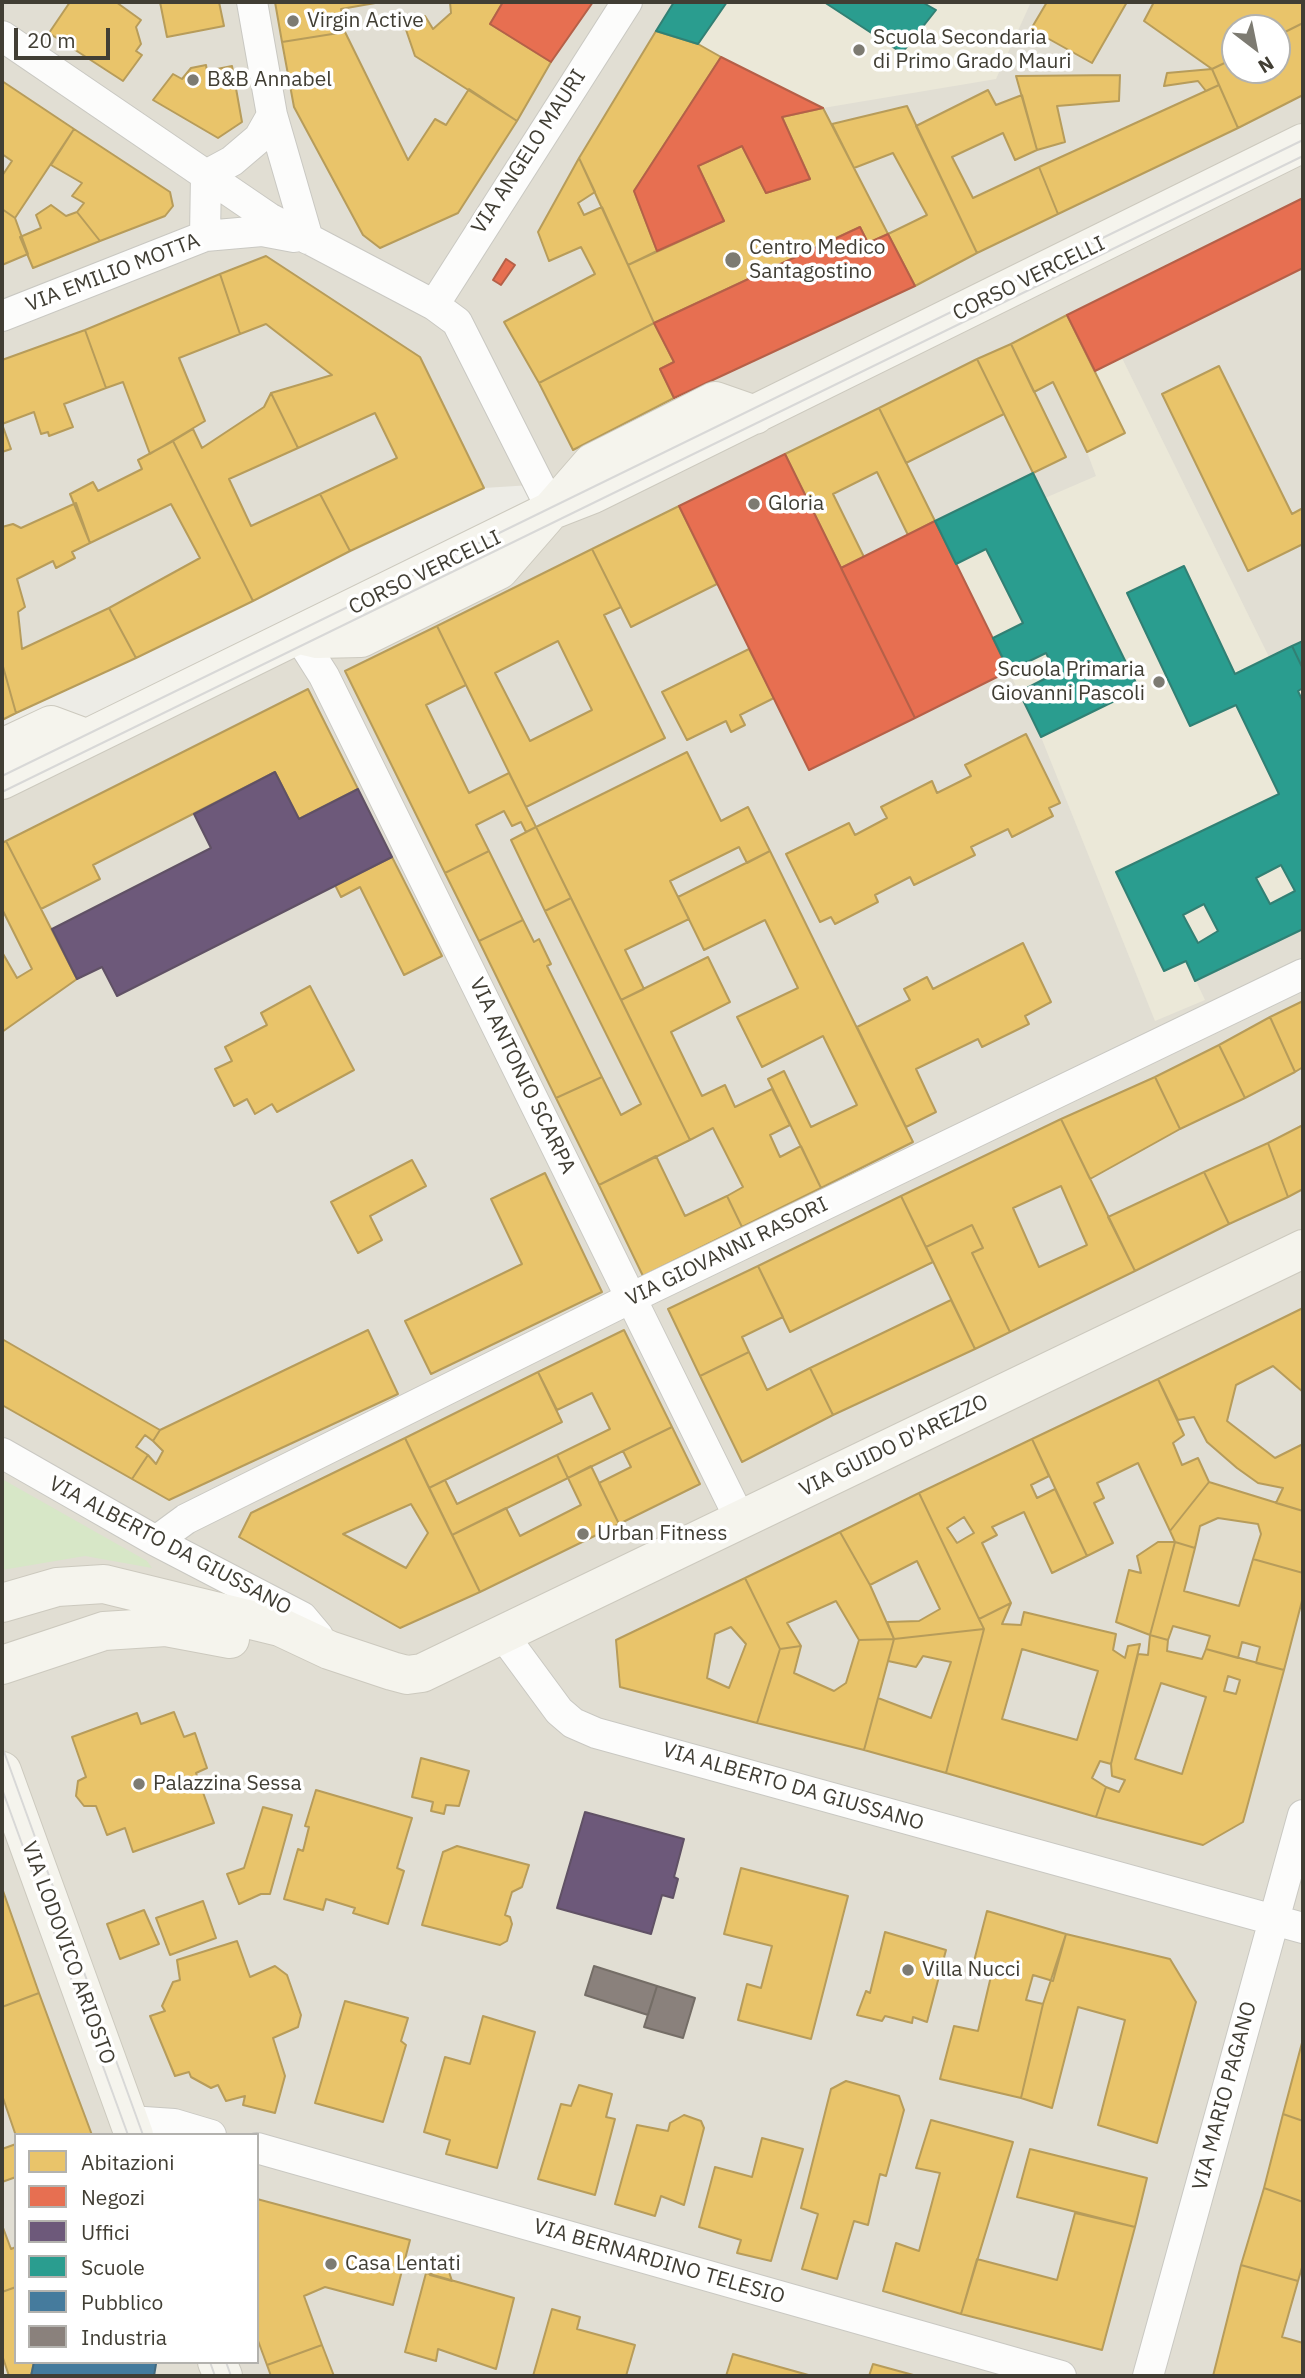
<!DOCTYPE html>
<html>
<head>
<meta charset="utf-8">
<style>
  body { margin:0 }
  #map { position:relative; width:1305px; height:2378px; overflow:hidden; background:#edece6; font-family:"IBM Plex Sans",sans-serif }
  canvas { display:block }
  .frame { position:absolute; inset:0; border:4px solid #413e34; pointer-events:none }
  .legend { position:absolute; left:14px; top:2133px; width:245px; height:231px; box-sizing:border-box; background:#fff; border:2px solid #b3b2ae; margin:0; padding:9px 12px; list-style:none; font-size:21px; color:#413e34 }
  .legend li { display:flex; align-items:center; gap:14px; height:35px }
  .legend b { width:35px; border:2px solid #b3b2ae }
  .north { position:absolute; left:1221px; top:14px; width:70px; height:70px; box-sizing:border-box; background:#fff; border:2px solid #b3b2ae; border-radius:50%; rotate:148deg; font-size:19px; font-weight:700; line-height:28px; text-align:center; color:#413e34 }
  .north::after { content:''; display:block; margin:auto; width:24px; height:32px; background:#7d7b72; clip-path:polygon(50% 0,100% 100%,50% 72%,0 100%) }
  .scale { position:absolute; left:14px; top:28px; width:96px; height:32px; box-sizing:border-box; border:4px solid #413e34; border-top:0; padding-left:9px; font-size:21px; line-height:24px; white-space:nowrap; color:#413e34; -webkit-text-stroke:5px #fff; paint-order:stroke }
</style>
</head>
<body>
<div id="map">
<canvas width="1305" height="2378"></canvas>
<div class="frame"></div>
<ul class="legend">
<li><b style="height:19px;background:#e9c46a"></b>Abitazioni</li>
<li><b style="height:19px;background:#e76f51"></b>Negozi</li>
<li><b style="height:19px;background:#6d597a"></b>Uffici</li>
<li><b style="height:19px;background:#2a9d8f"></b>Scuole</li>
<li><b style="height:19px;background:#457b9d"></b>Pubblico</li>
<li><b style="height:19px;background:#8a817c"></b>Industria</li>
</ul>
<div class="north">N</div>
<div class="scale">20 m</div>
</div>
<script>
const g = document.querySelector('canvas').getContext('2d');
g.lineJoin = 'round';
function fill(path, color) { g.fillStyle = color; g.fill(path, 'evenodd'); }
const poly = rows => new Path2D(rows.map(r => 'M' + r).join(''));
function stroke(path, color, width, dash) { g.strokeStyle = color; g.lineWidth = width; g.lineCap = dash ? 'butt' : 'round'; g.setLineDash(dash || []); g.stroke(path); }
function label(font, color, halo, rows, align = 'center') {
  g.font = font + ' "IBM Plex Sans",sans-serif'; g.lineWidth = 7; g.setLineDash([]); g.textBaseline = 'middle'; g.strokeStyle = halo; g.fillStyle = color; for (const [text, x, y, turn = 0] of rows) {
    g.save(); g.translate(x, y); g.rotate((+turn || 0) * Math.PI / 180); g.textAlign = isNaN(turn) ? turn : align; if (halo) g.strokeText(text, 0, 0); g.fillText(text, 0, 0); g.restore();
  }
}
const residential = poly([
  [2,2,1303,2,1303,141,611,480,484,488,2,721],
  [1235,28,1277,28,1277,70,1235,70],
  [1303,145,1303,1246,422,1671,294,1637,167,1626,2,1662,2,782],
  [1303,1251,1303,2376,225,2376,220,2362,257,2362,257,2135,137,2135,2,1764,2,1667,106,1633,293,1641,407,1677],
  [2,1777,132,2135,16,2135,16,2362,214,2362,219,2376,2,2376]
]);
const education = poly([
  [674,2,1031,2,996,79,823,108,698,44,656,31],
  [1122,358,1269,657,1292,646,1303,669,1303,929,1196,981,1205,1000,1155,1021,1041,737,935,521,1033,473,1045,498,1096,476,1087,452,1095,371]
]);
const green = poly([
  [2,1479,147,1561,152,1568,85,1556,2,1570]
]);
const homes = poly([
  [70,2,116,2,141,20,136,27,141,44,136,51,142,55,123,81,49,33,70,2],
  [160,2,219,2,224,26,167,37,160,2],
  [275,2,381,2,341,9,345,32,282,42,275,2],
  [450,2,503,2,490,24,551,62,517,121,415,56,404,24,425,16,433,29,451,13,450,2],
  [1047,2,1127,2,1092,63,1031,29,1047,2],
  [1154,2,1303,2,1303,23,1277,36,1277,28,1235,28,1235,58,1212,69,1144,21,1154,2],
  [1303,23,1303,95,1238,128,1212,69,1235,58,1235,70,1277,70,1277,36,1303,23],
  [656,31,698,44,721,57,634,191,657,251,628,265,579,158,656,31],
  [345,32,408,160,435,119,446,125,469,89,517,121,458,213,380,248,363,235,294,107,282,42,345,32],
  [206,65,207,71,232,66,242,122,218,138,153,100,173,74,182,79,191,68,206,65],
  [1212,69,1219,85,1206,91,1198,81,1164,86,1167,73,1212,69],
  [1120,75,1119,101,1057,106,1065,142,1037,150,1016,76,1120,75],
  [2,81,74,129,15,218,2,209,2,176,12,161,2,154,2,81],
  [1219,85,1238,128,1058,214,1039,167,1219,85],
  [988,90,996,105,1022,95,1037,150,1015,160,1003,133,952,157,973,198,1039,167,1058,214,977,253,916,126,988,90],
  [907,106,977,253,915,286,888,234,927,215,893,153,854,168,832,124,907,106],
  [823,108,888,234,868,243,860,227,654,323,628,265,724,221,698,166,742,146,766,193,810,179,782,117,823,108],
  [74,129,170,192,173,206,165,216,100,241,77,212,84,203,72,196,82,183,51,165,74,129],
  [579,158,595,192,578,203,584,215,602,207,654,323,539,383,504,322,595,274,581,247,549,261,538,232,579,158],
  [51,205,66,216,77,212,100,241,33,268,20,237,41,228,36,215,51,205],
  [2,209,15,218,28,254,2,265,2,209],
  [266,256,420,357,484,488,350,551,320,494,397,458,375,413,298,448,271,393,332,375,266,324,240,334,220,274,266,256],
  [220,274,240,334,179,358,205,421,150,454,123,382,106,388,85,330,220,274],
  [1067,315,1125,433,1087,452,1053,382,1034,392,1011,344,1067,315],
  [654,323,674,362,660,369,674,398,573,450,539,383,654,323],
  [85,330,106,388,64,404,73,427,49,436,48,432,41,434,34,412,2,424,11,449,2,452,2,360,85,330],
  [1011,344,1066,457,1033,473,977,359,1011,344],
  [977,359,1004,414,906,463,879,408,977,359],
  [1219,366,1292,514,1303,508,1303,544,1248,571,1162,394,1219,366],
  [271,393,298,448,229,479,251,526,320,494,350,551,253,601,173,441,193,429,202,448,264,407,271,393],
  [879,408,935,521,908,535,877,472,833,494,864,557,841,568,785,454,879,408],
  [173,441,253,601,136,658,109,608,200,558,171,504,90,543,70,494,93,482,98,491,142,469,138,460,173,441],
  [76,503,90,543,72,552,75,558,56,568,53,561,17,579,25,607,18,612,22,649,109,608,136,658,16,713,2,663,2,527,13,524,21,528,76,503],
  [679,506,717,584,631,627,592,549,679,506],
  [592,549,621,607,604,615,665,738,526,807,437,626,592,549],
  [558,641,592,710,530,741,495,673,558,641],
  [437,626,466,685,426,705,469,793,509,773,536,827,526,832,521,822,512,826,504,811,476,825,489,851,445,873,345,671,437,626],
  [749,649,774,698,740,715,745,725,731,732,726,721,687,740,662,692,749,649],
  [2,663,16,713,2,720,2,663],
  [308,689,358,789,299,819,275,772,93,865,100,879,41,909,6,841,308,689],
  [1026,734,1060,803,1049,808,1053,816,1012,837,1008,829,971,847,975,855,914,885,910,877,875,895,878,902,835,924,831,917,820,922,786,854,849,823,855,835,887,818,881,807,932,781,937,793,971,776,965,765,1026,734],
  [687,752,721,821,748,807,770,851,747,863,739,847,670,881,689,919,625,950,644,989,621,1000,536,827,687,752],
  [536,827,571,898,545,911,511,840,536,827],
  [6,841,77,979,2,1032,2,952,17,978,32,969,2,909,2,843,6,841],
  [489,851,523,920,479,941,445,873,489,851],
  [770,851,913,1142,821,1188,768,1079,784,1071,811,1127,857,1105,823,1036,762,1067,737,1017,798,988,765,920,704,950,678,897,770,851],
  [392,857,442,956,404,975,360,887,341,897,335,885,392,857],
  [571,898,690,1140,599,1185,556,1098,602,1077,621,1115,641,1104,545,911,571,898],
  [523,920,534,942,539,939,551,964,547,966,602,1077,556,1098,479,941,523,920],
  [1023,943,1051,1002,1025,1016,1029,1024,982,1047,978,1039,916,1069,936,1112,906,1127,857,1027,910,1000,904,989,927,977,933,989,1023,943],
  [708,957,730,1002,671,1032,702,1096,725,1085,735,1107,772,1089,790,1125,770,1135,780,1157,801,1146,821,1188,742,1227,727,1196,743,1187,713,1128,690,1140,621,1000,708,957],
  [310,986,354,1070,277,1112,272,1104,255,1114,247,1099,234,1106,215,1069,232,1061,225,1047,267,1025,261,1013,310,986],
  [1303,1001,1303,1067,1295,1072,1270,1017,1303,1001],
  [1270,1017,1295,1072,1245,1098,1219,1045,1270,1017],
  [1219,1045,1245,1098,1180,1129,1155,1077,1219,1045],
  [1155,1077,1180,1129,1090,1179,1061,1119,1155,1077],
  [1061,1119,1135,1271,1010,1332,972,1253,983,1248,972,1225,926,1247,901,1196,1061,1119],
  [1061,1186,1087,1245,1039,1267,1013,1208,1061,1186],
  [1303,1125,1303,1189,1288,1197,1268,1143,1303,1125],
  [1268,1143,1288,1197,1229,1224,1204,1172,1268,1143],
  [656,1156,685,1216,727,1196,742,1227,643,1276,599,1185,656,1156],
  [412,1160,426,1186,370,1216,382,1240,358,1253,331,1202,412,1160],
  [1204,1172,1229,1224,1135,1271,1108,1217,1204,1172],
  [545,1173,602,1292,431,1374,405,1321,522,1264,491,1199,545,1173],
  [901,1196,933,1262,790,1332,758,1266,901,1196],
  [972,1225,983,1248,972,1253,1010,1332,975,1349,926,1247,972,1225],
  [758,1266,783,1317,742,1337,749,1352,700,1376,668,1309,758,1266],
  [951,1300,975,1349,833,1415,810,1368,951,1300],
  [1303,1308,1303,1392,1273,1366,1236,1385,1227,1421,1275,1458,1303,1444,1303,1511,1276,1503,1283,1488,1258,1483,1237,1468,1207,1442,1194,1417,1178,1420,1158,1379,1303,1308],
  [368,1330,398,1394,169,1500,132,1479,148,1455,156,1464,163,1451,153,1441,160,1430,368,1330],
  [624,1330,672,1427,568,1478,557,1455,610,1429,592,1393,557,1410,538,1372,624,1330],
  [2,1339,160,1430,153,1441,145,1435,136,1447,148,1455,132,1479,2,1405,2,1339],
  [749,1352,767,1390,810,1368,833,1415,742,1462,700,1376,749,1352],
  [538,1372,562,1422,429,1488,405,1438,538,1372],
  [1158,1379,1184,1435,1173,1443,1182,1465,1198,1458,1209,1482,1170,1531,1138,1463,1097,1483,1104,1498,1094,1503,1113,1543,1087,1556,1032,1439,1158,1379],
  [672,1427,700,1484,619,1524,599,1483,631,1467,623,1451,672,1427],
  [405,1438,480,1592,400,1628,239,1537,251,1513,405,1438],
  [411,1504,428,1533,406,1568,343,1534,411,1504],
  [1032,1439,1049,1476,1031,1485,1037,1498,1055,1489,1087,1556,1052,1573,1024,1512,992,1527,997,1535,982,1543,1011,1603,979,1619,919,1493,1032,1439],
  [964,1517,974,1533,957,1543,947,1528,964,1517],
  [557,1455,568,1478,452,1535,429,1488,445,1480,457,1504,557,1455],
  [591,1466,619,1524,480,1592,452,1535,506,1508,520,1536,581,1505,568,1478,591,1466],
  [1209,1482,1303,1511,1303,1573,1253,1559,1261,1534,1258,1524,1218,1518,1200,1526,1195,1548,1175,1542,1170,1531,1209,1482],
  [919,1493,979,1619,984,1629,894,1639,887,1622,919,1621,940,1609,917,1561,870,1585,840,1532,919,1493],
  [840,1532,870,1585,894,1639,859,1640,836,1601,787,1623,801,1646,780,1649,745,1578,840,1532],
  [1158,1542,1175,1542,1150,1635,1116,1622,1129,1570,1141,1573,1137,1556,1158,1542],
  [1175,1542,1195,1548,1184,1591,1239,1606,1253,1559,1303,1573,1303,1597,1284,1670,1256,1663,1260,1647,1242,1642,1238,1658,1206,1649,1210,1636,1173,1626,1168,1640,1150,1635,1175,1542],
  [745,1578,780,1649,757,1723,620,1687,616,1640,745,1578],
  [731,1627,746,1644,729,1688,707,1678,715,1634,731,1627],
  [1011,1603,1002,1624,1021,1625,1024,1612,1116,1634,1113,1650,1125,1658,1128,1646,1140,1644,1111,1764,1100,1761,1092,1778,1106,1787,1096,1817,946,1773,984,1629,979,1619,1011,1603],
  [1022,1649,1098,1671,1077,1740,1002,1719,1022,1649],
  [984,1629,946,1773,864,1750,878,1698,931,1718,951,1662,923,1656,916,1667,888,1661,894,1639,984,1629],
  [1150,1635,1168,1640,1167,1651,1202,1659,1206,1649,1284,1670,1243,1822,1203,1845,1096,1817,1106,1787,1119,1792,1125,1780,1112,1776,1111,1764,1138,1654,1148,1655,1150,1635],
  [1228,1676,1240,1680,1236,1694,1224,1691,1228,1676],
  [1161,1683,1206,1697,1182,1774,1135,1759,1161,1683],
  [894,1639,864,1750,757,1723,780,1649,801,1646,794,1673,834,1691,846,1683,859,1640,894,1639],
  [174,1712,184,1737,195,1733,207,1768,196,1773,214,1823,133,1852,125,1828,107,1835,96,1806,84,1806,76,1796,78,1781,86,1777,72,1737,137,1713,141,1724,174,1712],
  [421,1758,469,1771,459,1806,446,1805,444,1814,431,1811,433,1802,412,1797,421,1758],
  [316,1790,412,1818,397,1868,404,1871,388,1924,353,1913,355,1908,326,1899,323,1910,284,1899,298,1849,303,1851,309,1827,305,1826,316,1790],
  [263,1807,292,1815,270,1894,261,1894,239,1904,227,1874,244,1868,263,1807],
  [457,1846,529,1865,522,1887,512,1892,505,1915,510,1917,512,1924,507,1941,500,1945,422,1925,443,1852,457,1846],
  [741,1868,848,1896,811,2039,738,2020,747,1984,761,1988,772,1946,724,1934,741,1868],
  [2,1888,39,1993,2,2007,2,1888],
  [203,1901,216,1938,170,1955,156,1918,203,1901],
  [144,1910,159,1944,120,1959,107,1924,144,1910],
  [987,1911,1066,1934,1053,1981,1033,1975,1026,2000,1043,2004,1021,2098,940,2079,954,2026,978,2031,992,1972,973,1965,987,1911],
  [885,1932,946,1950,927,2022,913,2017,912,2023,885,2016,882,2021,857,2015,866,1991,870,1993,885,1932],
  [1066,1934,1170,1959,1196,2002,1157,2143,1098,2125,1125,2020,1078,2007,1052,2108,1021,2098,1043,2004,1066,1934],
  [237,1941,250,1977,275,1966,287,1975,301,2015,298,2027,273,2038,285,2076,275,2113,243,2105,245,2096,226,2101,218,2085,211,2088,191,2077,189,2072,175,2076,150,2016,165,2011,162,2006,173,1982,180,1980,177,1960,237,1941],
  [39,1993,56,2039,92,2135,16,2136,2,2095,2,2007,39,1993],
  [345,2001,408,2018,401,2041,406,2045,383,2122,315,2103,345,2001],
  [483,2016,535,2032,497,2168,446,2154,450,2140,424,2132,445,2057,470,2064,483,2016],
  [1303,2039,1303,2121,1283,2114,1303,2039],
  [846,2081,899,2096,904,2110,886,2176,880,2174,868,2225,854,2221,837,2279,802,2269,818,2214,801,2208,831,2089,846,2081],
  [579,2085,612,2094,606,2117,615,2119,595,2195,538,2179,561,2104,571,2106,579,2085],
  [1283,2114,1303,2121,1303,2202,1264,2188,1283,2114],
  [684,2115,701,2121,704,2128,684,2205,661,2196,655,2216,615,2204,637,2125,668,2131,670,2123,684,2115],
  [931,2120,1013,2142,961,2314,883,2291,896,2243,919,2251,940,2173,916,2168,931,2120],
  [762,2138,803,2149,771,2261,737,2253,741,2240,699,2227,715,2167,752,2177,762,2138],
  [16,2144,16,2177,2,2182,2,2149,16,2144],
  [1030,2149,1147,2178,1135,2227,1017,2197,1030,2149],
  [1264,2188,1303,2202,1303,2264,1298,2281,1241,2265,1264,2188],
  [257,2199,410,2240,393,2305,325,2287,304,2296,322,2345,267,2365,257,2338,257,2199],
  [1075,2213,1135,2227,1102,2350,961,2314,977,2259,1057,2280,1075,2213],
  [2,2225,11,2249,16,2247,16,2287,2,2292,2,2225],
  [1241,2265,1298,2281,1282,2337,1303,2343,1303,2376,1213,2376,1241,2265],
  [439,2266,448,2269,452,2281,430,2275,439,2266],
  [426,2273,514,2298,496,2369,438,2349,436,2361,405,2352,426,2273],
  [16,2287,16,2362,34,2362,31,2376,9,2376,2,2355,2,2292,16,2287],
  [552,2309,580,2317,577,2329,635,2345,626,2376,533,2376,552,2309],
  [322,2345,334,2376,271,2376,267,2365,322,2345],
  [733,2354,812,2376,726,2376,733,2354],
  [873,2364,917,2376,869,2376,873,2364]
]);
const shops = poly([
  [503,2,593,2,551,62,490,24,503,2],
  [721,57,823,108,782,117,810,179,766,193,742,146,718,157,698,166,724,221,657,251,634,191,721,57],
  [1303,198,1303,268,1095,371,1067,315,1303,198],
  [860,227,868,243,888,234,915,286,674,398,660,369,674,362,654,323,860,227],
  [506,259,515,265,501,285,493,280,506,259],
  [785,454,915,718,809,770,679,506,785,454],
  [935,521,1009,671,915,718,841,568,935,521]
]);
const offices = poly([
  [275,772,299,819,358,789,392,857,117,996,102,967,77,979,52,929,211,848,194,814,275,772],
  [585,1812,684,1839,674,1877,678,1879,673,1898,662,1895,651,1934,557,1908,585,1812]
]);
const schools = poly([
  [674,2,727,2,698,44,656,31,674,2],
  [824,2,922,2,936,10,902,53,824,2],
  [1033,473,1139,689,1041,737,1019,692,1056,673,1046,653,1009,671,993,638,1023,623,986,549,956,564,935,521,1033,473],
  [1184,566,1235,674,1292,646,1303,669,1303,688,1298,691,1303,702,1303,929,1195,981,1186,961,1164,971,1116,872,1279,794,1236,705,1190,726,1127,593,1184,566],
  [1281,865,1295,891,1270,904,1256,878,1281,865],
  [1204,904,1218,931,1198,943,1183,915,1204,904],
  [1303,641,1303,669,1292,646,1303,641]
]);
const public = poly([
  [34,2362,156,2362,156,2364,154,2376,31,2376,34,2362]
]);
const industry = poly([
  [594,1966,657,1986,648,2015,585,1995,594,1966],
  [657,1986,695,1998,683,2038,644,2027,657,1986]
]);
const street = poly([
  [252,2,272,115,308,239],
  [2,36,269,218,434,305,457,322,552,510],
  [206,175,232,161,259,138,272,115],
  [205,236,206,175],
  [434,305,627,2],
  [2,316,205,236,262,231,294,237],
  [298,635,324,676,741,1521],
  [2,1453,156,1541,302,1617,318,1636],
  [156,1541,186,1519,631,1298,1303,974],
  [503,1635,559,1711,573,1723,596,1733,1303,1928],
  [129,2121,174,2124,211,2135],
  [257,2148,1061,2376],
  [1148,2376,1303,1815]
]);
const secondary = poly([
  [300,635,317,639,361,638,499,570,592,463,715,401,755,415],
  [2,748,51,725,86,738],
  [2,780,552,510,593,494,1303,143],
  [2,1603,57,1587,104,1584,280,1627,329,1650,392,1671,407,1675,422,1673,1303,1249],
  [2,1665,104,1631,166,1627,230,1639],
  [2,1771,134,2135],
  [217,2362,223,2376]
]);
const tram = poly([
  [2,776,1303,140],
  [2,792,1303,156],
  [2,1746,143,2135],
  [2,1789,128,2135],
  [210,2362,215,2376],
  [226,2362,231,2376]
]);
const markers = [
  [293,21,7,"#7d7b72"],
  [859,50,7,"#7d7b72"],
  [193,80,7,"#7d7b72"],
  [733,260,9,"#7d7b72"],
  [754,504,7,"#7d7b72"],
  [1159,682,7,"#7d7b72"],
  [583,1534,7,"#7d7b72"],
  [139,1784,7,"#7d7b72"],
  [908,1970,7,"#7d7b72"],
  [331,2264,7,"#7d7b72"]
];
const poiNames = [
  ["Virgin Active",307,21],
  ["Scuola Secondaria",873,38],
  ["di Primo Grado Mauri",873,62],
  ["B&B Annabel",207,80],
  ["Centro Medico",749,248],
  ["Santagostino",749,272],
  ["Gloria",768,504],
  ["Scuola Primaria",1145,670,"right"],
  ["Giovanni Pascoli",1145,694,"right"],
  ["Urban Fitness",597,1534],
  ["Palazzina Sessa",153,1784],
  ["Villa Nucci",922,1970],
  ["Casa Lentati",345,2264]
];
const streetNames = [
  ["VIA ANGELO MAURI",529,152,-57],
  ["VIA EMILIO MOTTA",113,273,-21],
  ["CORSO VERCELLI",1029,279,-26],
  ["CORSO VERCELLI",425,573,-26],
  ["VIA ANTONIO SCARPA",522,1076,64],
  ["VIA GIOVANNI RASORI",727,1252,-26],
  ["VIA GUIDO D'AREZZO",894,1446,-26],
  ["VIA ALBERTO DA GIUSSANO",170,1546,28],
  ["VIA ALBERTO DA GIUSSANO",793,1787,16],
  ["VIA LODOVICO ARIOSTO",68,1953,70],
  ["VIA MARIO PAGANO",1225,2096,-75],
  ["VIA BERNARDINO TELESIO",659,2262,16]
];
fill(residential, '#e1ded3');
fill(education, '#ebe8d8');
fill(green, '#d7e7c7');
fill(homes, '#e9c46a');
stroke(homes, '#b79c5a', 2);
fill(shops, '#e76f51');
stroke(shops, '#b56048', 2);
fill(offices, '#6d597a');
stroke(offices, '#605165', 2);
fill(schools, '#2a9d8f');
stroke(schools, '#318074', 2);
fill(public, '#457b9d');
stroke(public, '#44697e', 2);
fill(industry, '#8a817c');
stroke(industry, '#746d66', 2);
stroke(street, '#c9c8c2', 32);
stroke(secondary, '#ccc9be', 40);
stroke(street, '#fcfcfb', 30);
stroke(secondary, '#f5f4ed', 38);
stroke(tram, '#d8d8d7', 2);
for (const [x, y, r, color] of markers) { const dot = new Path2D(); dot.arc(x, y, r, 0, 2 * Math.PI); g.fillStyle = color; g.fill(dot); stroke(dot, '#fff', 2.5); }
label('21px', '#413e34', '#fff', poiNames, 'left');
label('21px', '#413e34', '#fff', streetNames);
</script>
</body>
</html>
